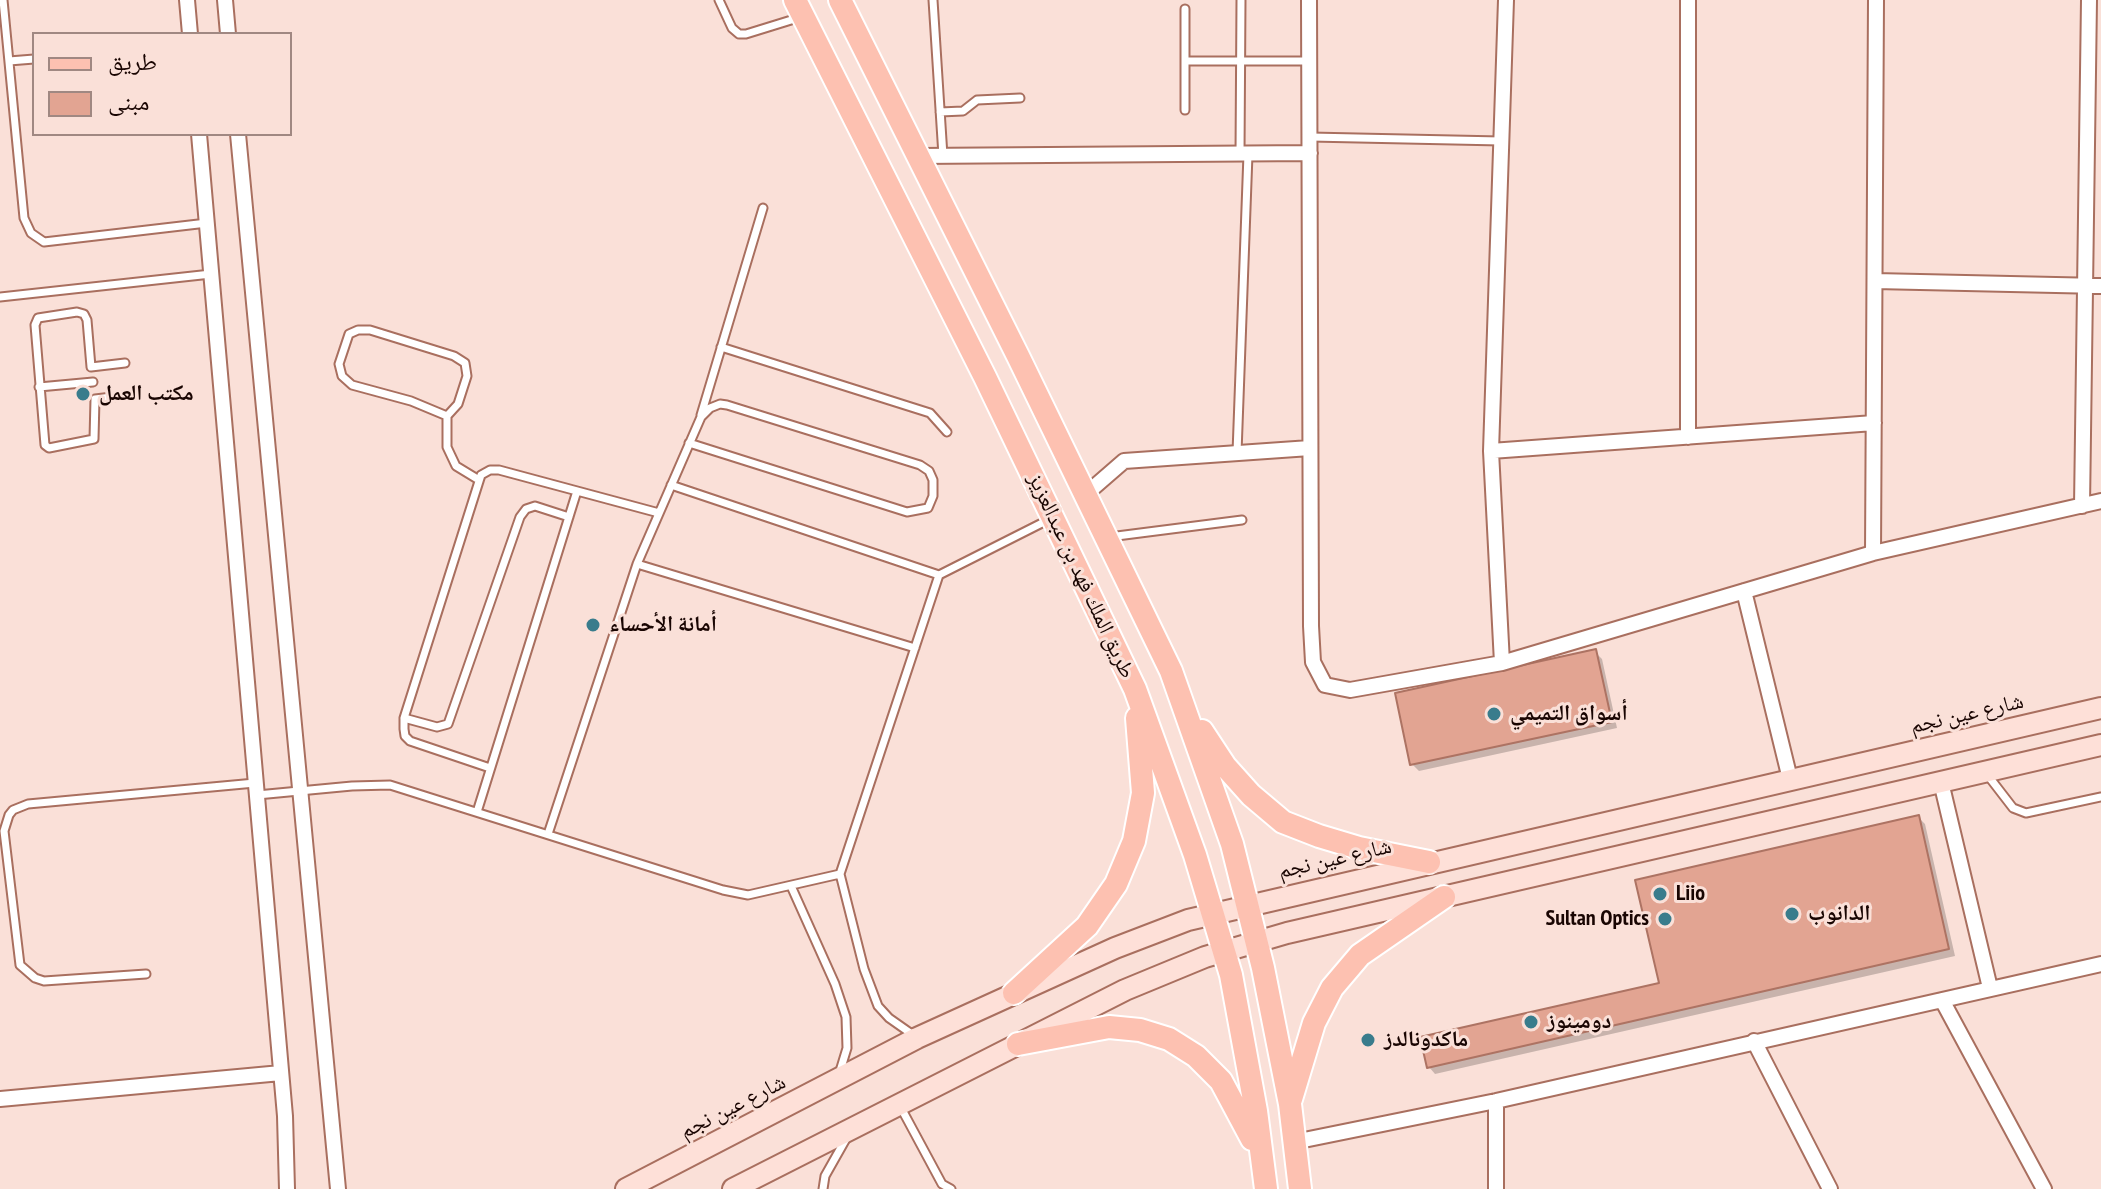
<!DOCTYPE html>
<html>
<head>
<meta charset="utf-8">
<style>
  body { margin:0 }
  #map { position:relative; width:2101px; height:1189px; overflow:hidden; background:#fae0d8; font-family:"PT Sans Narrow","Noto Naskh Arabic",sans-serif }
  canvas { display:block }
  .legend { position:absolute; left:32px; top:32px; width:260px; height:104px; box-sizing:border-box; background:#fae0d8; border:2px solid #a08882; margin:0; padding:10px 14px; list-style:none; font-size:24px; color:#190502 }
  .legend li { display:flex; align-items:center; gap:16px; height:40px }
  .legend b { width:40px; border:2px solid #a08882 }
</style>
</head>
<body>
<div id="map">
<canvas width="2101" height="1189"></canvas>
<ul class="legend">
<li><b style="height:10px;background:#fdc1b1"></b>طريق</li>
<li><b style="height:22px;background:#e2a492"></b>مبنى</li>
</ul>
</div>
<script>
const g = document.querySelector('canvas').getContext('2d');
g.lineJoin = 'round';
function fill(path, color) { g.fillStyle = color; g.fill(path, 'evenodd'); }
const poly = rows => new Path2D(rows.map(r => 'M' + r).join(''));
function stroke(path, color, width, dash) { g.strokeStyle = color; g.lineWidth = width; g.lineCap = dash ? 'butt' : 'round'; g.setLineDash(dash || []); g.stroke(path); }
function label(font, color, halo, rows, align = 'center') {
  g.font = font + ' "PT Sans Narrow","Noto Naskh Arabic",sans-serif'; g.lineWidth = 6; g.setLineDash([]); g.textBaseline = 'middle'; g.strokeStyle = halo; g.fillStyle = color; for (const [text, x, y, turn = 0] of rows) {
    g.save(); g.translate(x, y); g.rotate((+turn || 0) * Math.PI / 180); g.textAlign = isNaN(turn) ? turn : align; if (halo) g.strokeText(text, 0, 0); g.fillText(text, 0, 0); g.restore();
  }
}
const shadow = poly([
  [1595,652,1602,659,1617,728,1419,771,1412,764],
  [1918,817,1925,824,1955,956,1435,1074,1429,1067,1661,984]
]);
const building = poly([
  [1596,649,1612,722,1410,765,1395,693,1596,649],
  [1919,815,1949,949,1427,1068,1420,1037,1659,983,1635,880,1919,815]
]);
const lane = poly([
  [3,0,24,218,31,233,44,242,207,223],
  [719,0,732,28,739,34,746,34,801,17],
  [933,0,943,156],
  [9,61,34,59],
  [1186,61,1309,61],
  [1185,110,1185,9],
  [940,112,963,111,977,100,1020,98],
  [1310,137,1501,141],
  [1240,154,1241,0],
  [0,297,211,274],
  [721,347,930,413,947,432],
  [125,363,91,367,87,320,84,314,77,312,38,318,35,325,45,445,49,448,94,439,95,399,129,395],
  [39,387,93,382],
  [701,415,763,208],
  [447,416,411,401,352,385,342,376,339,364,349,334,358,330,370,330,454,356,465,363,467,376,458,404,447,416,447,447,456,466,479,480],
  [1237,453,1248,154],
  [671,485,939,575],
  [1109,537,1242,520],
  [637,564,915,648],
  [404,718,437,727,448,724,520,517,526,509,535,506,569,517],
  [490,768,410,741,405,736,404,729,404,718,481,475,490,470,499,470,659,513],
  [1986,773,2013,808,2026,813,2101,797],
  [257,795,352,786,390,785,723,890,748,895,840,874],
  [477,812,577,491],
  [548,834,637,564,701,417,710,408,720,404,727,405,920,465,929,471,933,480,933,496,928,508,907,512,689,443],
  [791,886,835,984,846,1017,847,1048,840,1071],
  [146,974,44,981,35,978,20,965,4,831,9,815,13,810,28,804,255,783],
  [916,1037,889,1018,878,1006,864,969,840,874,939,575,1048,520],
  [900,1106,942,1184,951,1189],
  [823,1189,825,1176,847,1137]
]);
const street = poly([
  [187,0,190,34],
  [225,0,228,34],
  [1309,0,1311,626,1313,662,1325,685,1350,690,1502,663],
  [1506,0,1491,451,1502,663,1873,553,2101,501],
  [199,134,285,1116,287,1189],
  [238,134,338,1189],
  [918,156,1310,153],
  [1875,281,2101,286],
  [1688,437,1688,0],
  [1491,451,1874,423],
  [1086,494,1124,461,1310,448],
  [2082,506,2089,0],
  [1873,553,1876,0],
  [1744,591,1790,779],
  [1941,782,1990,988],
  [1942,1000,2044,1189],
  [1754,1041,1830,1189],
  [0,1099,281,1073],
  [1496,1101,1496,1189],
  [1294,1142,1496,1101,2101,964]
]);
const secondary = poly([
  [626,1189,917,1038,1115,948,1188,920,2101,708],
  [733,1189,1125,990,1205,957,1287,933,2101,745]
]);
const primary = poly([
  [795,0,985,377,1135,689,1195,855,1231,975,1256,1111,1266,1189],
  [840,0,1018,356,1171,671,1232,844,1263,968,1290,1104,1300,1189],
  [1202,731,1225,766,1251,795,1283,822,1319,836,1359,848,1429,862],
  [1014,993,1087,926,1116,884,1134,841,1143,793,1137,718],
  [1018,1044,1109,1027,1140,1030,1169,1039,1196,1056,1221,1081,1252,1139],
  [1291,1099,1314,1023,1332,988,1360,955,1444,897]
]);
const markers = [
  [83,394,8,"#397c8c"],
  [593,625,8,"#397c8c"],
  [1494,714,8,"#397c8c"],
  [1660,894,8,"#397c8c"],
  [1792,914,8,"#397c8c"],
  [1665,919,8,"#397c8c"],
  [1531,1022,8,"#397c8c"],
  [1368,1040,8,"#397c8c"]
];
const poiNames = [
  ["مكتب العمل",99,394],
  ["أمانة الأحساء",609,625],
  ["أسواق التميمي",1510,714],
  ["Liio",1676,894],
  ["الدانوب",1808,914],
  ["Sultan Optics",1649,919,"right"],
  ["دومينوز",1547,1022],
  ["ماكدونالدز",1384,1040]
];
const streetNames = [
  ["طريق الملك فهد بن عبدالعزيز",1081,576,65],
  ["شارع عين نجم",1967,714,-13],
  ["شارع عين نجم",1335,859,-13],
  ["شارع عين نجم",733,1107,-27]
];
fill(shadow, '#0003');
fill(building, '#e2a492');
stroke(building, '#ad7363', 2);
stroke(lane, '#a96f5f', 11);
stroke(street, '#a96f5f', 18);
stroke(secondary, '#a96f5f', 24);
stroke(primary, '#fff', 26);
stroke(lane, '#fff', 7);
stroke(street, '#fff', 14);
stroke(secondary, '#fee0d8', 20);
stroke(primary, '#fdc1b1', 22);
for (const [x, y, r, color] of markers) { const dot = new Path2D(); dot.arc(x, y, r, 0, 2 * Math.PI); g.fillStyle = color; g.fill(dot); stroke(dot, '#fae0d8', 3); }
label('bold 22px', '#190502', '#fae0d8', poiNames, 'left');
label('22px', '#190502', '#fae0d8', streetNames);
</script>
</body>
</html>
